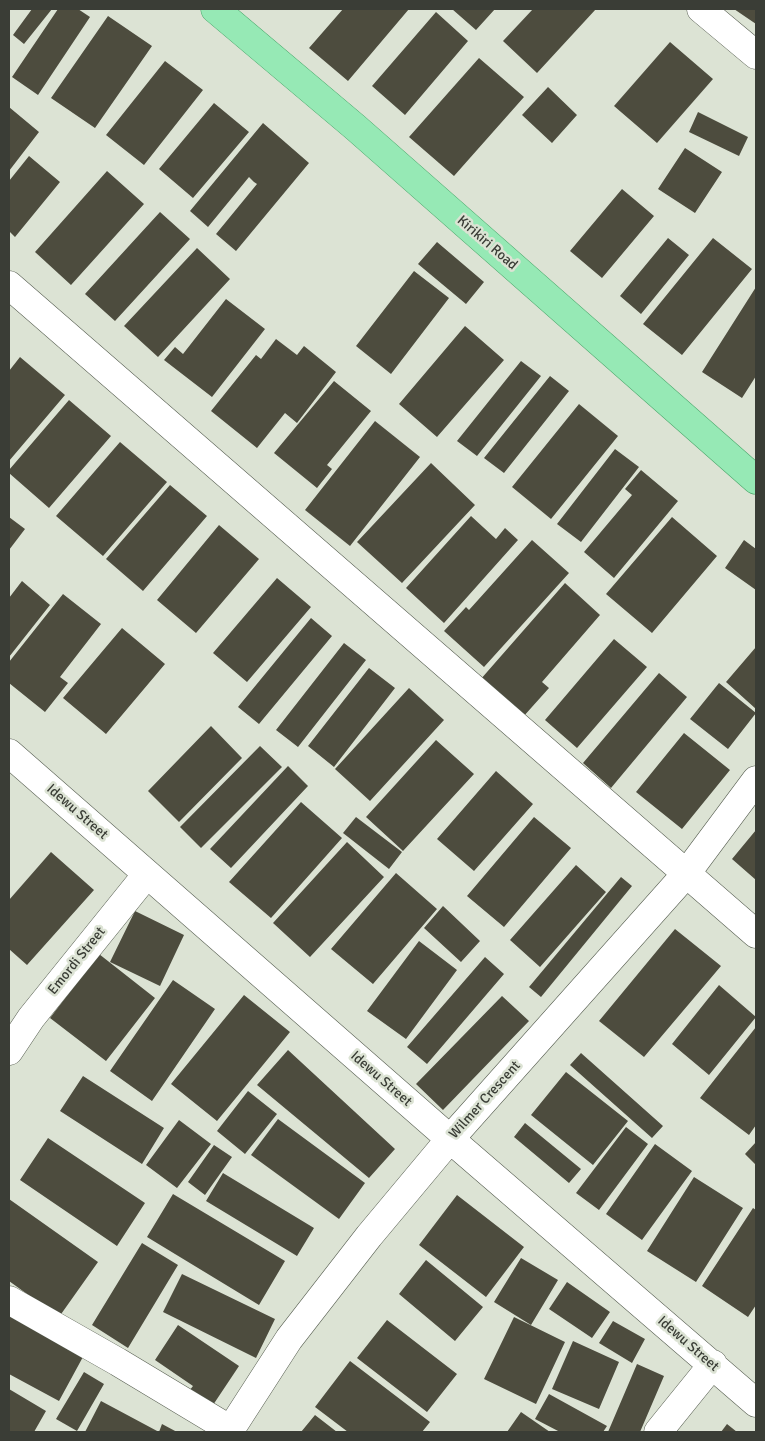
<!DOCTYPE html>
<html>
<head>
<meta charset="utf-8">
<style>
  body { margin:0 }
  #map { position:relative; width:765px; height:1441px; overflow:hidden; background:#dce3d4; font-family:Signika,sans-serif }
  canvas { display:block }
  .frame { position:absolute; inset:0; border:10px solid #3a3d36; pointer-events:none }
</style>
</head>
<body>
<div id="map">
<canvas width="765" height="1441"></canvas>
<div class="frame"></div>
</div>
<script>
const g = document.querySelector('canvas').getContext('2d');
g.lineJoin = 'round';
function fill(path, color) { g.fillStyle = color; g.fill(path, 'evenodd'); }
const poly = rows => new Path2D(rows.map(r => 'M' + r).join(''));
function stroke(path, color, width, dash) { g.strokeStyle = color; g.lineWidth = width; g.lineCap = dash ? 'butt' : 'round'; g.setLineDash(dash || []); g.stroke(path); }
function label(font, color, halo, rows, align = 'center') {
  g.font = font + ' Signika,sans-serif'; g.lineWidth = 5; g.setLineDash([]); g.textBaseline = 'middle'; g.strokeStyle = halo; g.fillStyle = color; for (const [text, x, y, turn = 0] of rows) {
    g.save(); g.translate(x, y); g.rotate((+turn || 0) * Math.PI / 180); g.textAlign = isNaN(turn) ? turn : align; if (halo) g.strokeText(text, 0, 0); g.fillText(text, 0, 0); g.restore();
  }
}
const building = poly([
  [32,9,52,9,24,44,13,35],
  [58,9,78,9,90,17,38,95,12,77],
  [343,9,409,9,348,81,309,48],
  [452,9,495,9,476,30],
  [533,9,596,9,537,73,503,41],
  [734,9,756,9,756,24],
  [436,12,468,41,405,115,372,86],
  [108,16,152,46,95,128,51,98],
  [670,42,713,79,657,143,614,106],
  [479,58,524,97,454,176,409,137],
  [165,61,203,90,144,165,106,135],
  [548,87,577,115,552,143,522,115],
  [214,103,249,132,193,198,159,169],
  [9,107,39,132,9,171],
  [698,112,748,137,739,156,689,132],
  [263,123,309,163,236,251,216,234,257,184,254,182,249,177,208,227,190,211],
  [685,148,722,172,695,213,658,189],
  [29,156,60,182,15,237,9,231,9,181],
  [107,171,144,204,71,285,35,252],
  [622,189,654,216,602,278,570,251],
  [160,212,190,239,115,321,85,294],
  [668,238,689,255,641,314,620,296],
  [713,238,752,269,682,355,643,324],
  [437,242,484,282,466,304,418,264],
  [197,248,230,279,158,357,124,326],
  [414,271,449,298,391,374,356,346],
  [756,287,756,376,742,398,702,372],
  [226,299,265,329,212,397,164,360,175,347,183,354],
  [465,326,504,360,437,437,399,404],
  [276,339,297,355,304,346,336,372,297,423,285,413,257,448,211,411,256,355,261,359],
  [20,357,65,395,9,461,9,371],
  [521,361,541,376,477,456,457,441],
  [550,376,569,391,504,473,484,458],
  [334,381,371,411,327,465,332,469,317,488,274,453],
  [69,400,111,436,49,508,9,473,9,470],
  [579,404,618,436,551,519,512,487],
  [375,421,420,457,350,546,305,510],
  [120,442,167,482,103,556,56,516],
  [615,449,639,467,581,542,557,524],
  [431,463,475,505,402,583,357,542],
  [641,470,678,501,614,578,584,552,632,495,625,489],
  [170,485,207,516,143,591,106,559],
  [471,516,496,539,505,528,518,540,444,623,406,588],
  [9,517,25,529,9,550],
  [672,517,717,556,652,633,606,594],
  [219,525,259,559,196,633,157,600],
  [532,540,569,573,484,667,444,631,466,607,469,610],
  [744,540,756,549,756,590,725,568],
  [277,578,311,607,247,682,213,653],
  [22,581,50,605,9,657,9,598],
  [565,583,600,615,542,682,549,688,523,717,480,680],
  [63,594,101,624,60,677,68,683,45,712,9,683,9,662],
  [311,618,332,636,259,724,238,707],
  [122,628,165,664,106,734,63,698],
  [614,639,647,667,577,748,545,720],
  [344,643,366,660,298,747,276,730],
  [756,647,756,709,726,682],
  [369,668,395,688,334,767,308,746],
  [659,673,687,697,611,788,583,763],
  [719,683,756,713,728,749,690,719],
  [409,688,444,720,370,801,335,769],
  [211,726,242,758,179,822,148,791],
  [684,733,730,770,682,829,636,792],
  [436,740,474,774,403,851,366,817],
  [260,746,282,767,201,848,180,827],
  [288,766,308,786,231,868,210,849],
  [496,771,533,804,474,871,437,839],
  [301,802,342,838,271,918,229,882],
  [356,817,402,852,389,869,343,833],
  [534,817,571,848,504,927,467,896],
  [756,830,756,880,732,859],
  [347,842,384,877,310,957,273,923],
  [51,852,94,890,27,965,9,949,9,900],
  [576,865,606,892,540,967,510,940],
  [396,873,437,909,373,984,331,949],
  [621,877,632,886,541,997,529,987],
  [443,906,480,941,461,962,424,928],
  [135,911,184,935,160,986,110,962],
  [675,929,721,966,644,1057,599,1021],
  [419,941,457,970,406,1039,367,1011],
  [99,954,155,998,106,1061,50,1018],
  [485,957,504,974,427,1064,407,1047],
  [173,980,215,1009,152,1101,110,1071],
  [719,985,756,1017,709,1075,672,1044],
  [244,995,290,1032,217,1121,171,1084],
  [502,996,529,1021,443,1110,416,1084],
  [756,1027,756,1125,749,1135,700,1098],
  [288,1050,395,1149,369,1178,257,1085],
  [581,1053,663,1126,652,1138,570,1065],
  [566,1072,628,1121,593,1165,531,1115],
  [83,1076,164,1128,142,1164,60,1111],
  [248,1091,277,1114,245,1154,217,1131],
  [278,1119,365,1183,339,1219,251,1155],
  [179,1120,211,1144,177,1188,146,1165],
  [525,1123,581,1169,569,1183,514,1137],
  [626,1127,648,1144,599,1210,576,1193],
  [48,1138,145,1203,117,1246,20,1180],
  [756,1142,756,1165,745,1154],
  [655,1144,692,1171,642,1240,606,1214],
  [214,1145,232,1157,205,1195,188,1182],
  [223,1173,314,1228,297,1256,206,1201],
  [694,1177,743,1208,696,1282,647,1251],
  [173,1194,285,1261,259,1305,147,1237],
  [457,1195,524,1247,486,1297,419,1245],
  [9,1199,98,1262,59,1317,9,1281],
  [753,1208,756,1210,756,1305,748,1317,702,1286],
  [142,1243,178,1265,128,1348,92,1325],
  [521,1258,558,1280,531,1325,494,1302],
  [426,1260,483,1307,455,1341,399,1294],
  [182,1274,275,1319,256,1358,163,1312],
  [567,1282,610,1312,592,1338,549,1309],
  [9,1315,84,1355,59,1401,9,1374],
  [514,1317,565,1342,536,1404,484,1379],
  [387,1320,457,1374,427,1412,357,1358],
  [613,1321,645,1339,632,1363,599,1343],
  [178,1325,239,1366,209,1411,186,1395,193,1386,155,1360],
  [573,1341,619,1362,599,1409,552,1389],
  [350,1361,430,1422,422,1432,348,1432,315,1407],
  [637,1364,664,1376,640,1432,608,1432],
  [84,1372,104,1384,77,1431,56,1419],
  [9,1389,46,1411,34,1432,9,1432],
  [549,1394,607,1426,603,1432,560,1432,535,1419],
  [101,1401,159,1432,162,1424,177,1432,85,1432],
  [521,1412,550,1432,507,1432],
  [315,1415,337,1432,301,1432],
  [727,1424,737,1432,721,1432]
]);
const minor = poly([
  [701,9,756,55],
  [9,285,756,934],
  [9,753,450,1139,756,1403],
  [9,1051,31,1018,147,874],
  [9,1300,118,1362,231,1430],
  [229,1432,289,1339,369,1236,450,1139,686,874,756,780],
  [658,1432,713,1364]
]);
const major = poly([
  [215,9,355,127,756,480]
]);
const streetNames = [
  ["Kirikiri Road",487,243,41],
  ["Idewu Street",77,812,41],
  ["Emordi Street",77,961,-51],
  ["Idewu Street",381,1079,41],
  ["Wilmer Crescent",485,1100,-48],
  ["Idewu Street",688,1344,41]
];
fill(building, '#4d4c3e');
stroke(minor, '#575e51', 29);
stroke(major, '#48a468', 29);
stroke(minor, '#fff', 28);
stroke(major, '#96e9b5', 28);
label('14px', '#3a3d36', '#dce3d4', streetNames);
</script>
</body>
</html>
